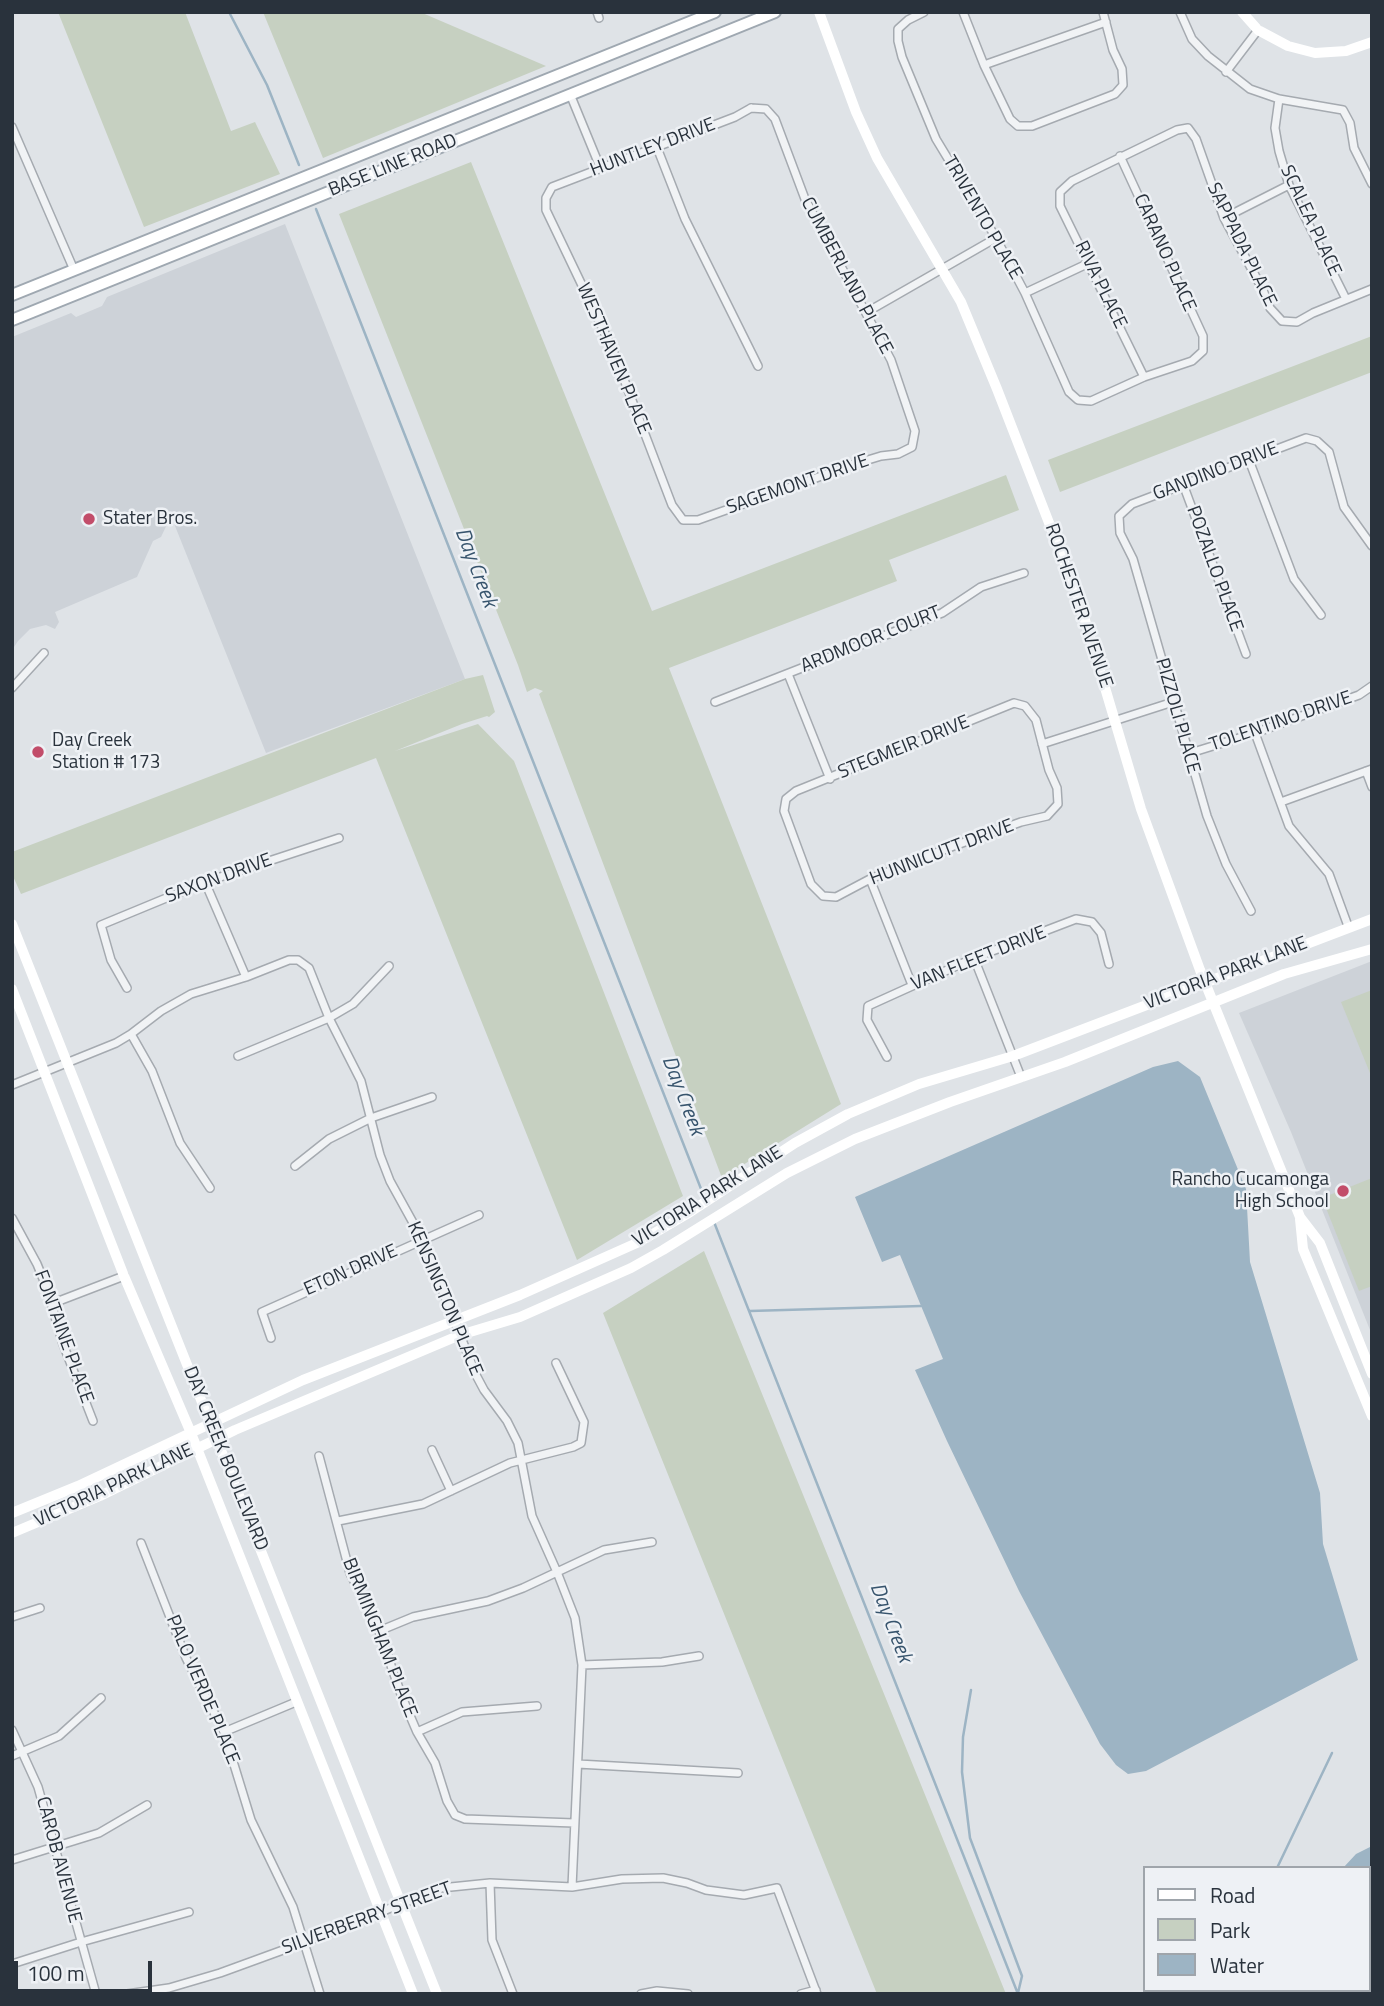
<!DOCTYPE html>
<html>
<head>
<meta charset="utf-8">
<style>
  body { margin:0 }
  #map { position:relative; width:1384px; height:2006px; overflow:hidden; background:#dfe3e7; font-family:"Titillium Web",sans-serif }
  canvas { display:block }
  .frame { position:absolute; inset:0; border:14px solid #29323c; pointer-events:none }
  .legend { position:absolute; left:1143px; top:1866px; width:228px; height:126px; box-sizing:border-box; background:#eef1f5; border:2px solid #9fa5ab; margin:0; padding:9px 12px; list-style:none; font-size:21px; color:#29323c }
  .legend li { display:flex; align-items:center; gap:14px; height:35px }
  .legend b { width:35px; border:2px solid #9fa5ab }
  .scale { position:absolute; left:14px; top:1961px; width:138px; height:32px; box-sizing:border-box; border:4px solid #29323c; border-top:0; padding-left:9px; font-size:21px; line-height:24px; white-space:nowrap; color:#29323c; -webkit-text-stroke:5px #eef1f5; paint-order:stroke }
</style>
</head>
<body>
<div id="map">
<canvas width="1384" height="2006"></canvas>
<div class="frame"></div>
<ul class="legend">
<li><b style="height:9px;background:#fff"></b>Road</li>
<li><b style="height:19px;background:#c6d0c1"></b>Park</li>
<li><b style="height:19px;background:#9db4c4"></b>Water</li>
</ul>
<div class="scale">100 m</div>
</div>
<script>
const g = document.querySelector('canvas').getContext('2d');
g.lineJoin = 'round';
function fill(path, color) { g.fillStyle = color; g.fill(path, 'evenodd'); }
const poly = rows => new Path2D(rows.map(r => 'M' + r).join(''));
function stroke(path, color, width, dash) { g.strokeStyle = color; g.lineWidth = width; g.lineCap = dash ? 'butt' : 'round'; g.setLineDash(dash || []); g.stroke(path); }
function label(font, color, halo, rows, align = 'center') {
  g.font = font + ' "Titillium Web",sans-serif'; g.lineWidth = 5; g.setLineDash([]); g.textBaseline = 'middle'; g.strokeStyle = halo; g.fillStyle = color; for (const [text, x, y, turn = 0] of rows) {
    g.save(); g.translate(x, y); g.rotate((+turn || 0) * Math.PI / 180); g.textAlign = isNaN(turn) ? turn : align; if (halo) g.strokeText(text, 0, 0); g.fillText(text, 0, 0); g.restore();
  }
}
const built = poly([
  [285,224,465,679,266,753,171,516,161,537,153,541,137,577,55,612,59,622,55,629,46,625,30,629,18,641,12,650,12,337,71,313,76,317,102,306,107,297],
  [1372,961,1372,1335,1291,1132,1239,1013]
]);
const green = poly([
  [58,12,185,12,231,131,255,122,280,174,144,227],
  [263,12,420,12,546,66,323,158],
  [471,162,652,611,1006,475,1019,510,889,560,897,581,669,668,841,1104,722,1178,539,694,543,691,535,688,527,692,518,665,339,214],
  [1372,336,1372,372,1060,492,1048,460],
  [483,675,495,712,489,717,487,716,462,724,395,751,478,724,514,761,683,1196,577,1260,376,758,21,894,12,874,12,852,465,679],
  [1372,990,1372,1078,1341,1002],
  [1372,1178,1372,1286,1359,1291,1322,1198],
  [704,1251,1006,1994,877,1994,603,1313]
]);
const water = poly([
  [1178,1061,1200,1077,1246,1189,1250,1262,1320,1493,1323,1544,1358,1660,1146,1771,1128,1774,1116,1765,1100,1744,1019,1591,947,1441,915,1370,943,1359,900,1255,882,1262,855,1197,1153,1067],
  [1372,1846,1372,1994,1249,1994,1250,1990,1368,1990,1368,1868,1343,1868,1356,1854]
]);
const stream = poly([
  [229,12,267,85,299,165],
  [316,209,705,1199],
  [714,1222,1018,1994],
  [750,1311,921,1306],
  [971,1690,963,1737,962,1772,970,1838,1022,1976,1018,1993],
  [1277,1868,1332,1753],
  [1215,1994,1217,1990]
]);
const street = poly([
  [597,12,599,18],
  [924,12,908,20,898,29,898,41,902,57,936,139,996,238,1025,293,1069,392,1078,400,1091,401,1144,377,1192,361,1203,351,1203,336,1120,156],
  [963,12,984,65,1010,119,1018,126,1032,126,1115,94,1123,85,1122,69,1113,50,1103,12],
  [1180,12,1192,39,1208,56,1250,89,1279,99,1343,110,1350,123,1354,148,1372,184],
  [984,65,1106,22],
  [1226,72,1258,30],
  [570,94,600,167],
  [1279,99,1275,128,1279,151,1289,185,1346,299],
  [751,108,766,109,775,119,805,199,891,360,915,431,912,447,898,454,881,456,858,463,698,520,683,520,672,505,612,348,546,210,546,198,552,187,735,117,751,108],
  [12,127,74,270],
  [656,145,685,219,758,366],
  [1224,218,1289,185],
  [1025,293,1089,263],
  [867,312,996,238],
  [1144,377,1060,206,1060,192,1072,181,1177,130,1188,128,1196,139,1224,218,1263,290,1270,308,1282,321,1297,322,1313,313,1372,289],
  [1249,460,1294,579,1321,615],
  [1183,484,1246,654],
  [788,674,830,779],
  [12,688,44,653],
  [715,702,942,613,981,587,1024,573],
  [1014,703,1025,706,1036,720,1049,770,1057,788,1058,804,1047,816,1021,822,951,847,870,879,836,897,823,896,811,884,784,811,786,799,796,791,1014,703],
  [1255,733,1289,826,1329,874,1348,926],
  [1042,744,1173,702],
  [1187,754,1255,733,1359,695,1372,686],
  [1366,771,1372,787],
  [1281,802,1372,769],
  [870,879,912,985],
  [205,882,246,977],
  [1251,911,1226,864,1207,816,1133,559,1120,533,1119,516,1132,504,1306,438,1317,441,1329,452,1344,507,1372,546],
  [974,958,1021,1077],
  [127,988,111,960,101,925,205,882,339,838],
  [131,1034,152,1071,180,1143,210,1188],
  [238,1056,329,1018,353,1004,389,966],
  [887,1057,867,1020,868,1006,974,958,1076,919,1092,922,1101,933,1109,964],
  [12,1085,116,1043,131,1034,161,1011,191,994,246,977,289,960,298,960,309,968,329,1018,361,1081,380,1155,390,1181,422,1239,476,1375,484,1390,507,1421,518,1443,532,1516,557,1572,575,1618,582,1665,572,1887],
  [295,1166,329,1139,371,1118,432,1097],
  [12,1218,37,1264,46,1286,63,1344,93,1421],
  [51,1304,124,1276],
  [271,1338,262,1312,479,1215],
  [432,1450,451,1491],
  [319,1456,350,1573,379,1631,402,1697,417,1732,435,1763,447,1801,455,1815,465,1819,574,1823],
  [338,1521,423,1504,510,1463,573,1447,581,1443,584,1422,556,1363],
  [141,1543,186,1658,224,1732,251,1820,293,1907,320,1994],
  [12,1617,40,1608],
  [379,1631,413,1617,488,1601,523,1588,604,1550,652,1542],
  [582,1665,662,1662,699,1656],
  [12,1730,38,1787,96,1994],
  [224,1732,296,1702],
  [417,1732,462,1712,537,1706],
  [12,1756,59,1736,101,1698],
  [578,1764,738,1773],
  [12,1860,99,1833,147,1805],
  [490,1883,492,1940,513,1994],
  [12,1964,81,1942,189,1912],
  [127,1994,169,1988,220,1973,305,1942,441,1888,490,1883,572,1887,622,1879,663,1878,687,1883,706,1890,744,1895,777,1888,817,1994],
  [641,1994,657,1991,688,1994],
  [801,1994,816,1990]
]);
const secondary = poly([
  [819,12,856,112,877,158,961,302,997,389,1079,600,1141,809,1200,970,1300,1217,1320,1243,1372,1374],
  [1242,12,1258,30,1288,46,1315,53,1346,51,1372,42],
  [12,924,437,1994],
  [12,989,124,1276,191,1433,413,1994],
  [1300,1219,1303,1249,1372,1416],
  [12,1513,78,1486,303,1380,520,1295,639,1242,687,1214,795,1143,848,1114,919,1084,1013,1056,1372,919],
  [12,1533,100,1496,235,1430,460,1335,520,1317,631,1268,663,1250,787,1173,855,1139,950,1102,1065,1062,1284,974,1372,949]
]);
const primary = poly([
  [12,295,715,12],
  [12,320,775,12]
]);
const markers = [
  [89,519,7,"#c24d6a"],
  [38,752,7,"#c24d6a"],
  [1343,1191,7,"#c24d6a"]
];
const streetNames = [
  ["HUNTLEY DRIVE",653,148,-21],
  ["BASE LINE ROAD",393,166,-22],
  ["TRIVENTO PLACE",982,218,60],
  ["SCALEA PLACE",1310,221,65],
  ["SAPPADA PLACE",1241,245,64],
  ["CARANO PLACE",1164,253,66],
  ["CUMBERLAND PLACE",846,276,62],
  ["RIVA PLACE",1100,285,64],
  ["WESTHAVEN PLACE",613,359,67],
  ["GANDINO DRIVE",1216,472,-21],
  ["SAGEMONT DRIVE",798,485,-19],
  ["POZALLO PLACE",1214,569,70],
  ["ROCHESTER AVENUE",1078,606,71],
  ["ARDMOOR COURT",871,640,-22],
  ["PIZZOLI PLACE",1177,716,74],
  ["TOLENTINO DRIVE",1281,722,-19],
  ["STEGMEIR DRIVE",904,748,-22],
  ["HUNNICUTT DRIVE",942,853,-21],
  ["SAXON DRIVE",219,879,-20],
  ["VAN FLEET DRIVE",979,959,-22],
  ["VICTORIA PARK LANE",1226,974,-21],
  ["VICTORIA PARK LANE",708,1197,-32],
  ["ETON DRIVE",351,1271,-24],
  ["KENSINGTON PLACE",444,1299,67],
  ["FONTAINE PLACE",63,1337,70],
  ["DAY CREEK BOULEVARD",225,1459,68],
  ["VICTORIA PARK LANE",114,1486,-25],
  ["BIRMINGHAM PLACE",379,1638,68],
  ["PALO VERDE PLACE",202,1690,67],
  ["CAROB AVENUE",58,1860,75],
  ["SILVERBERRY STREET",367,1919,-20]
];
const poiNames = [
  ["Stater Bros.",103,519],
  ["Day Creek",52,741],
  ["Station # 173",52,763],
  ["Rancho Cucamonga",1329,1180,"right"],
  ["High School",1329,1202,"right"]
];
const waterNames = [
  ["Day Creek",475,568,69],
  ["Day Creek",682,1096,69],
  ["Day Creek",890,1623,69]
];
fill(built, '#cdd2d8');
fill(green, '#c6d0c1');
fill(water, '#9db4c4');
stroke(stream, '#9db4c4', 2.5);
stroke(street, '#a5aab0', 10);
stroke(primary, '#9fa8b1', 14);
stroke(street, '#f1f3f5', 7);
stroke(secondary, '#fff', 10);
stroke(primary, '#fff', 10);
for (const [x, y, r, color] of markers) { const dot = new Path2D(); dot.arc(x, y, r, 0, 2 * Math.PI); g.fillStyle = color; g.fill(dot); stroke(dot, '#eef1f5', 2.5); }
label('19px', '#29323c', '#eef1f5', streetNames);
label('19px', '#29323c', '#eef1f5', poiNames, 'left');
label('italic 21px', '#37546d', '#eef1f5', waterNames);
</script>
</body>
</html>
